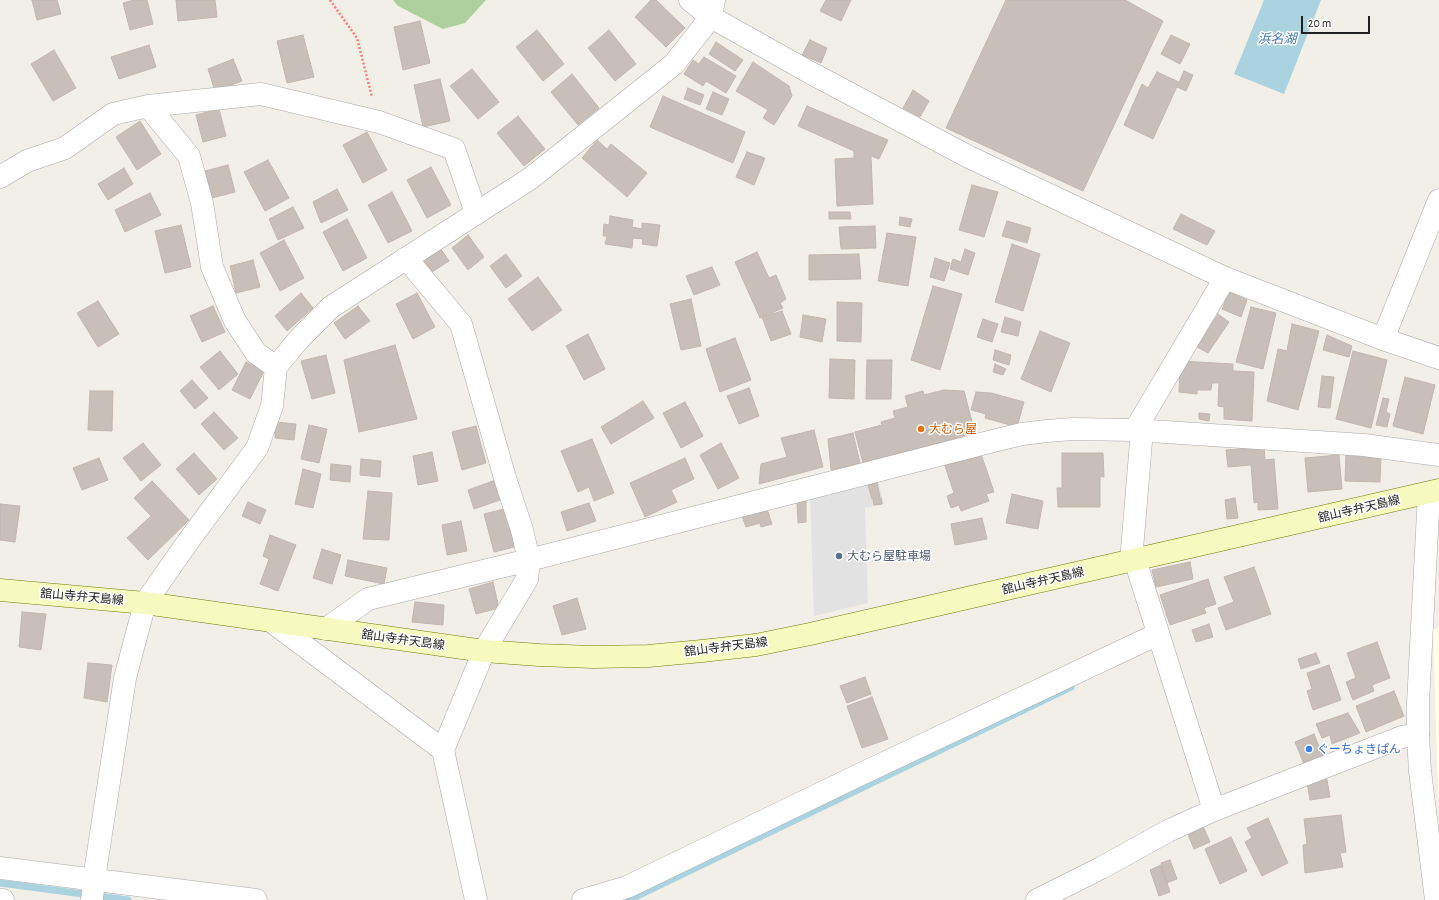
<!DOCTYPE html>
<html>
<head>
<meta charset="utf-8">
<style>
  body { margin:0 }
  #map { position:relative; width:1439px; height:900px; overflow:hidden; background:#f2efe9; font-family:"Alegreya Sans",sans-serif }
  canvas { display:block }
  .scale { position:absolute; left:1301px; top:16px; width:69px; height:18px; box-sizing:border-box; border:2px solid #222; border-top:0; padding-left:5px; font-size:12px; line-height:14px; white-space:nowrap; color:#222; -webkit-text-stroke:3px #fff; paint-order:stroke }
</style>
</head>
<body>
<div id="map">
<canvas width="1439" height="900"></canvas>
<div class="scale">20 m</div>
</div>
<script>
const g = document.querySelector('canvas').getContext('2d');
g.lineJoin = 'round';
function fill(path, color) { g.fillStyle = color; g.fill(path, 'evenodd'); }
const poly = rows => new Path2D(rows.map(r => 'M' + r).join(''));
function stroke(path, color, width, dash) { g.strokeStyle = color; g.lineWidth = width; g.lineCap = dash ? 'butt' : 'round'; g.setLineDash(dash || []); g.stroke(path); }
function label(font, color, halo, rows, align = 'center') {
  g.font = font + ' "Alegreya Sans","Noto Sans JP",sans-serif'; g.lineWidth = 3; g.setLineDash([]); g.textBaseline = 'middle'; g.strokeStyle = halo; g.fillStyle = color; for (const [text, x, y, turn = 0] of rows) {
    g.save(); g.translate(x, y); g.rotate((+turn || 0) * Math.PI / 180); g.textAlign = isNaN(turn) ? turn : align; if (halo) g.strokeText(text, 0, 0); g.fillText(text, 0, 0); g.restore();
  }
}
const education = poly([
  [1433,629,1439,629,1439,801,1438,794]
]);
const forest = poly([
  [393,0,486,0,465,23,443,29,398,6]
]);
const parking = poly([
  [877,478,884,504,865,508,868,603,814,616,810,495]
]);
const water = poly([
  [1264,0,1321,0,1284,94,1234,74]
]);
const stream = poly([
  [0,883,128,900],
  [629,900,1071,687]
]);
const building = poly([
  [32,0,57,0,61,14,37,20,32,0],
  [134,0,147,0,153,24,130,30,123,3,134,0],
  [176,0,215,0,217,17,178,21,176,0],
  [651,0,656,0,685,28,666,47,635,17,651,0],
  [826,0,851,0,841,21,820,11,826,0],
  [1006,0,1125,0,1163,21,1083,191,946,128,1006,0],
  [420,21,430,63,403,70,394,27,420,21],
  [537,30,564,64,543,81,516,47,537,30],
  [609,30,636,64,615,81,588,48,609,30],
  [303,35,314,77,287,83,277,41,303,35],
  [1171,35,1190,44,1180,64,1161,54,1171,35],
  [810,40,827,48,821,63,802,55,810,40],
  [716,42,743,60,735,71,709,54,716,42],
  [149,45,156,67,119,79,111,57,149,45],
  [54,50,76,88,53,101,31,64,54,50],
  [704,57,736,76,726,93,706,81,703,86,684,74,693,60,699,64,704,57],
  [233,59,242,81,215,91,208,69,233,59],
  [753,62,789,86,792,96,774,125,763,118,768,110,736,91,753,62],
  [472,69,499,102,478,119,450,86,472,69],
  [1184,71,1193,75,1186,91,1177,87,1184,71],
  [1157,72,1179,82,1153,139,1124,125,1142,84,1148,88,1157,72],
  [572,74,599,108,578,125,551,92,572,74],
  [440,79,450,121,423,127,414,85,440,79],
  [688,88,704,95,700,105,684,99,688,88],
  [913,90,929,101,920,117,903,108,913,90],
  [713,92,729,99,722,115,706,109,713,92],
  [663,96,745,132,733,163,650,127,663,96],
  [807,106,888,140,879,159,871,156,873,204,837,206,835,159,854,158,854,151,798,126,807,106],
  [219,109,226,136,203,142,196,115,219,109],
  [518,116,545,149,524,166,497,133,518,116],
  [140,121,161,154,137,170,116,137,140,121],
  [367,132,387,170,363,183,343,145,367,132],
  [597,140,607,149,611,144,647,173,627,197,582,158,597,140],
  [747,152,765,158,754,185,736,177,747,152],
  [268,160,289,198,265,211,244,172,268,160],
  [228,165,235,192,212,198,205,171,228,165],
  [431,167,451,205,427,218,407,180,431,167],
  [124,168,133,184,108,200,98,184,124,168],
  [972,185,998,192,984,237,959,230,972,185],
  [337,189,348,210,321,223,313,202,337,189],
  [392,192,412,231,388,243,368,205,392,192],
  [150,193,161,215,125,232,115,210,150,193],
  [293,207,304,228,278,240,269,219,293,207],
  [829,212,850,212,851,219,829,219,829,212],
  [1181,214,1215,231,1207,245,1173,229,1181,214],
  [610,216,633,220,632,227,642,229,642,223,660,225,657,246,642,244,643,239,633,238,632,248,605,244,607,236,603,236,604,224,609,225,610,216],
  [900,217,912,219,910,227,899,225,900,217],
  [347,219,367,258,343,271,323,232,347,219],
  [1007,221,1031,228,1027,243,1002,236,1007,221],
  [181,225,191,267,165,273,155,231,181,225],
  [875,226,876,248,841,249,839,227,875,226],
  [887,233,916,237,908,286,878,281,887,233],
  [468,235,484,257,468,270,452,248,468,235],
  [284,240,304,278,280,291,260,253,284,240],
  [1012,244,1040,254,1023,311,995,302,1012,244],
  [440,248,449,261,432,272,423,260,440,248],
  [965,249,975,253,968,275,950,269,953,259,961,262,965,249],
  [757,252,769,278,776,275,786,299,780,303,783,308,760,318,735,262,757,252],
  [506,254,522,276,506,288,490,266,506,254],
  [859,254,861,279,809,280,809,255,859,254],
  [935,258,950,263,944,281,930,277,935,258],
  [253,260,260,287,236,293,230,266,253,260],
  [712,267,720,285,694,295,686,276,712,267],
  [538,277,562,310,532,331,508,299,538,277],
  [933,286,962,294,940,370,911,360,933,286],
  [1229,292,1247,300,1241,317,1222,309,1229,292],
  [301,293,313,308,287,331,275,316,301,293],
  [417,293,435,327,413,339,396,304,417,293],
  [691,299,701,346,681,350,670,304,691,299],
  [98,301,119,334,98,347,77,313,98,301],
  [837,302,862,303,861,342,837,341,837,302],
  [213,306,225,332,202,342,190,316,213,306],
  [358,306,370,321,345,339,334,323,358,306],
  [1251,307,1276,313,1263,369,1236,362,1251,307],
  [782,311,791,334,771,341,762,317,782,311],
  [1218,314,1229,322,1208,353,1197,347,1218,314],
  [803,315,826,319,822,342,800,337,803,315],
  [1005,317,1021,322,1018,336,1001,332,1005,317],
  [983,319,998,324,992,342,977,337,983,319],
  [1292,324,1319,331,1298,410,1267,401,1278,349,1287,351,1292,324],
  [1040,331,1070,343,1051,392,1021,379,1040,331],
  [588,334,605,369,584,380,566,346,588,334],
  [1327,335,1352,346,1349,357,1323,350,1327,335],
  [735,338,751,380,720,392,706,349,735,338],
  [395,345,417,419,359,432,344,360,395,345],
  [995,350,1011,355,1009,365,993,360,995,350],
  [220,351,238,374,219,390,200,367,220,351],
  [1353,351,1387,360,1371,428,1336,419,1353,351],
  [326,355,335,393,312,399,301,361,326,355],
  [830,359,855,360,854,399,829,398,830,359],
  [867,360,892,360,891,399,866,399,867,360],
  [1180,361,1233,364,1233,371,1254,372,1252,421,1224,419,1224,407,1218,406,1219,383,1212,383,1211,390,1197,390,1197,394,1179,392,1180,361],
  [246,362,264,371,250,399,232,390,246,362],
  [995,364,1006,369,1003,375,993,372,995,364],
  [1322,376,1334,377,1330,408,1318,407,1322,376],
  [1405,377,1435,385,1423,434,1393,426,1405,377],
  [192,380,208,398,195,409,180,391,192,380],
  [749,388,759,416,739,424,727,396,749,388],
  [944,390,964,391,975,433,863,463,855,432,882,425,881,422,895,418,893,411,908,407,905,396,923,391,924,395,944,390],
  [90,391,113,391,112,431,88,430,90,391],
  [976,392,991,393,1024,402,1017,427,985,418,986,414,971,410,976,392],
  [1383,398,1389,399,1386,412,1390,414,1387,427,1376,425,1383,398],
  [643,401,654,418,611,444,601,427,643,401],
  [685,402,703,436,681,448,663,413,685,402],
  [214,412,238,438,224,450,201,424,214,412],
  [1199,413,1210,414,1209,421,1199,419,1199,413],
  [276,422,296,424,294,440,275,438,276,422],
  [309,425,327,429,319,463,301,459,309,425],
  [476,426,486,463,462,470,452,432,476,426],
  [814,430,823,467,759,484,761,464,787,457,781,438,814,430],
  [853,433,860,463,831,470,828,439,853,433],
  [592,439,614,493,594,501,589,487,578,492,561,451,592,439],
  [143,443,161,465,141,481,123,458,143,443],
  [721,443,739,478,718,489,700,455,721,443],
  [1264,447,1265,460,1274,459,1278,509,1258,510,1258,502,1254,503,1251,465,1228,467,1226,450,1264,447],
  [980,451,994,492,986,494,989,501,961,511,959,505,951,508,947,496,954,493,944,463,980,451],
  [432,452,438,481,418,485,413,456,432,452],
  [194,453,217,479,199,495,176,469,194,453],
  [1062,453,1103,453,1104,477,1100,476,1100,507,1058,507,1057,488,1062,488,1062,453],
  [1346,453,1381,455,1380,482,1345,481,1346,453],
  [1339,455,1342,489,1308,492,1305,458,1339,455],
  [99,458,108,480,82,490,73,468,99,458],
  [685,458,694,479,671,490,677,502,645,517,630,483,685,458],
  [361,459,381,461,380,477,360,475,361,459],
  [331,464,351,466,350,482,330,480,331,464],
  [303,469,321,474,313,508,295,504,303,469],
  [496,480,503,499,474,509,468,490,496,480],
  [152,481,189,520,148,560,127,538,151,516,134,498,152,481],
  [877,483,880,497,872,499,868,485,877,483],
  [368,491,392,493,389,540,363,539,368,491],
  [1012,494,1043,501,1038,529,1006,523,1012,494],
  [881,498,882,504,874,505,873,500,881,498],
  [1235,498,1238,518,1227,519,1225,500,1235,498],
  [797,501,806,501,806,522,798,523,797,501],
  [248,502,266,510,260,524,242,516,248,502],
  [589,503,596,521,567,531,561,512,589,503],
  [0,504,20,506,15,542,0,540,0,504],
  [508,508,518,546,494,552,484,514,508,508],
  [767,509,772,524,761,527,760,523,746,527,742,516,767,509],
  [982,518,987,539,955,545,951,524,982,518],
  [461,521,467,551,447,555,442,525,461,521],
  [270,535,296,545,278,591,260,584,269,559,263,556,270,535],
  [322,549,341,555,332,584,313,578,322,549],
  [348,560,387,568,384,584,345,576,348,560],
  [1190,562,1193,579,1156,587,1152,570,1190,562],
  [1254,567,1271,614,1226,630,1218,608,1234,602,1224,577,1254,567],
  [1208,579,1216,604,1204,608,1206,613,1170,625,1160,595,1208,579],
  [493,582,499,608,476,614,469,589,493,582],
  [577,598,586,629,562,635,553,606,577,598],
  [415,602,444,605,443,625,412,622,415,602],
  [22,612,46,614,41,650,19,647,22,612],
  [1209,624,1213,637,1196,642,1192,630,1209,624],
  [1377,642,1390,678,1372,685,1374,691,1353,700,1346,682,1356,678,1347,653,1377,642],
  [1316,653,1320,663,1301,669,1298,659,1316,653],
  [88,663,112,665,107,702,84,698,88,663],
  [1329,665,1341,700,1313,710,1307,691,1312,689,1307,673,1329,665],
  [865,677,871,694,847,703,840,686,865,677],
  [1394,691,1404,716,1366,732,1356,706,1394,691],
  [872,697,888,739,862,748,847,706,872,697],
  [1348,713,1360,733,1332,744,1330,735,1322,738,1316,724,1348,713],
  [1314,734,1323,756,1304,764,1295,742,1314,734],
  [1326,774,1330,797,1310,800,1306,777,1326,774],
  [1341,815,1346,852,1340,853,1343,867,1305,873,1303,845,1307,844,1304,819,1341,815],
  [1268,818,1288,863,1262,876,1245,842,1252,838,1247,828,1268,818],
  [1203,826,1210,842,1194,849,1187,832,1203,826],
  [1231,837,1247,871,1220,884,1205,849,1231,837],
  [1170,860,1177,879,1166,883,1161,863,1170,860],
  [1161,865,1170,892,1159,896,1150,870,1161,865]
]);
const path = poly([
  [330,0,357,38,372,97]
]);
const minor = poly([
  [148,106,189,156,202,203,212,267,235,321,256,353,276,367],
  [0,177,27,161,65,148,113,114,148,106,261,94,379,122,454,149,476,213],
  [406,258,461,324,505,478,522,530,529,560,527,579,484,651,443,750,476,900],
  [1383,339,1439,200],
  [1135,430,1364,445,1439,455],
  [1135,560,1214,810],
  [1131,561,1142,430],
  [145,603,190,539,257,448,272,406,276,367,300,338,331,307,531,178,674,64,711,17,714,0],
  [271,621,443,750],
  [326,629,368,599,529,560,997,440,1022,434,1047,431,1073,429,1135,430,1225,278],
  [0,868,256,900],
  [0,900,3,900],
  [583,900,627,887,861,774,1158,634],
  [1037,900,1101,868,1168,831,1214,810,1402,737,1418,734]
]);
const tertiary = poly([
  [690,0,711,17,809,72,969,157,1225,278,1383,339,1439,358],
  [1429,493,1418,703,1418,737,1420,771,1436,900],
  [92,900,94,879,125,678,145,603]
]);
const secondary = poly([
  [0,590,145,603,484,651,539,655,593,657,648,656,702,651,756,645,810,634,1439,490]
]);
const markers = [
  [921,429,4,"#e8710a"],
  [839,556,4,"#5c6f8a"],
  [1309,749,4,"#3f7fe0"]
];
const foodNames = [
  ["大むら屋",929,429]
];
const streetNames = [
  ["舘山寺弁天島線",1359,509,-13],
  ["舘山寺弁天島線",1043,581,-13],
  ["舘山寺弁天島線",82,597,5],
  ["舘山寺弁天島線",403,640,8],
  ["舘山寺弁天島線",726,647,-7]
];
const serviceNames = [
  ["大むら屋駐車場",847,556]
];
const shopNames = [
  ["ぐーちょきぱん",1317,749]
];
const waterNames = [
  ["浜名湖",1277,39]
];
fill(education, '#ffffe5');
fill(forest, '#add19e');
fill(parking, '#e2e2e2');
fill(water, '#aad3df');
stroke(stream, '#aad3df', 7);
fill(building, '#c7bfb8');
stroke(building, '#c4b6ab', 1);
stroke(minor, '#a9a9a9', 23);
stroke(tertiary, '#a9a9a9', 23);
stroke(secondary, '#707d05', 23);
stroke(path, '#fa8072', 2.5, [2, 2]);
stroke(minor, '#fff', 22);
stroke(tertiary, '#fff', 22);
stroke(secondary, '#f7fabf', 22);
for (const [x, y, r, color] of markers) { const dot = new Path2D(); dot.arc(x, y, r, 0, 2 * Math.PI); g.fillStyle = color; g.fill(dot); stroke(dot, '#fff', 1.5); }
label('12px', '#c56008', '#fff', foodNames, 'left');
label('12px', '#222', '#fff', streetNames);
label('12px', '#4e5e75', '#fff', serviceNames, 'left');
label('12px', '#366cbe', '#fff', shopNames, 'left');
label('italic 13px', '#4a7aab', '#fff', waterNames);
</script>
</body>
</html>
